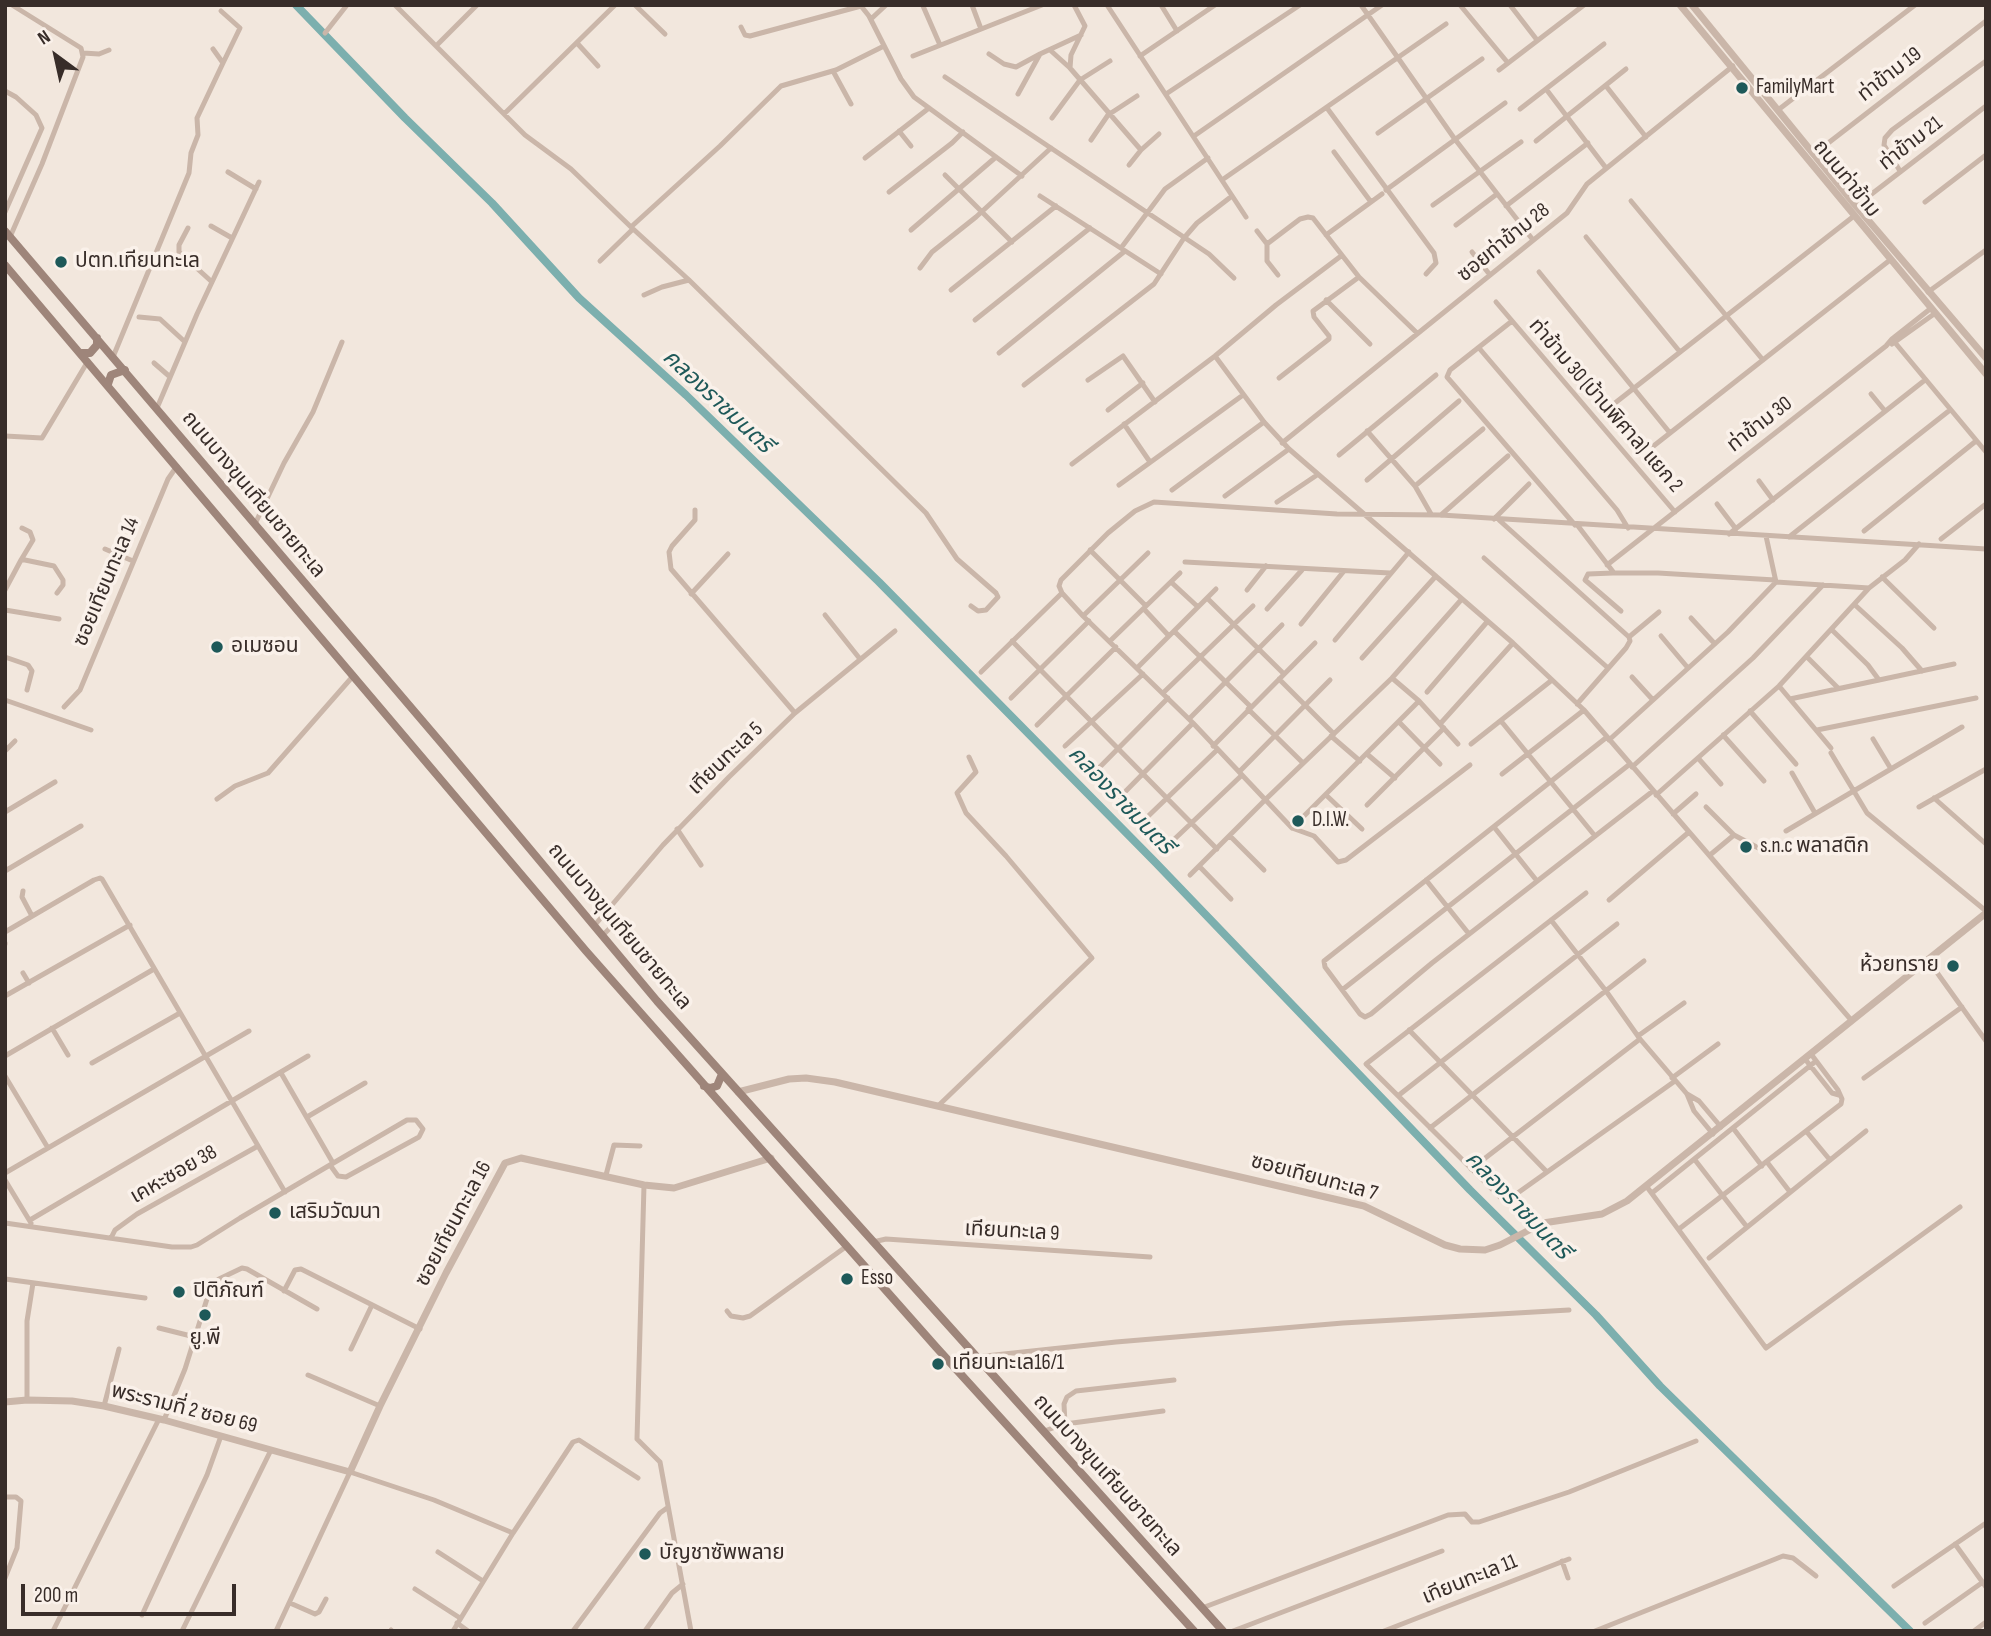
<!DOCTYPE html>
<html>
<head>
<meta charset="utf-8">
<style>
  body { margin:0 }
  #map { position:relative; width:1991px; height:1636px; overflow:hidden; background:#f2e7dd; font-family:"Sofia Sans Condensed",sans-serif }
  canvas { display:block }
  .frame { position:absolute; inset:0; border:7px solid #382d29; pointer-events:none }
  .north { position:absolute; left:21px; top:21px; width:70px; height:70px; -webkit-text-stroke:5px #faf1ea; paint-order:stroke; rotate:327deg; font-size:19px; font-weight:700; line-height:28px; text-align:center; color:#382d29 }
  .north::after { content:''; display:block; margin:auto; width:24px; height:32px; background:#382d29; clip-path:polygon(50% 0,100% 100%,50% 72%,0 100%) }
  .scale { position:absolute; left:21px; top:1584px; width:215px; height:32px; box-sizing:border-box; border:4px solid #382d29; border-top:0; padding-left:9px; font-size:21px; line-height:24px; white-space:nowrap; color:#382d29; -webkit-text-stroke:5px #faf1ea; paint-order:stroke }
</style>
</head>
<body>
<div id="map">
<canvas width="1991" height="1636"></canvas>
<div class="frame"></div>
<div class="north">N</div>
<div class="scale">200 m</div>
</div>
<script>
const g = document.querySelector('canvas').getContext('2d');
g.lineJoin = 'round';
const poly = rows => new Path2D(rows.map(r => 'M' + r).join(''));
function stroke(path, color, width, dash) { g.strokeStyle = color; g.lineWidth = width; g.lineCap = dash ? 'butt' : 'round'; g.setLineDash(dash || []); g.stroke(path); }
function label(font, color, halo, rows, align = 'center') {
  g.font = font + ' "Sofia Sans Condensed","Noto Sans Thai",sans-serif'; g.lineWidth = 7; g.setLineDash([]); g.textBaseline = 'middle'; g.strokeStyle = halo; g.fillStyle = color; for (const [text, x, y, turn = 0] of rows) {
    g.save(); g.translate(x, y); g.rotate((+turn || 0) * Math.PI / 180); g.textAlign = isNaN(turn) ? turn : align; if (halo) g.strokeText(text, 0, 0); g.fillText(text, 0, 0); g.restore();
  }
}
const canal = poly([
  [296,5,405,118,492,203,579,298,686,395,879,582,1156,863,1470,1190,1596,1315,1660,1386,1910,1631]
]);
const minor = poly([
  [395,5,525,135,571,169,631,227],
  [635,5,665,34],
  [972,5,981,29],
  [1107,5,1246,217],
  [1161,5,1177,31],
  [1361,5,1454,138,1533,240],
  [1460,5,1508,63],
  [1510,5,1537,40],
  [923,6,940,45],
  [221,11,240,28,223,63],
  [871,19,886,5],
  [741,27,745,35,750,36,861,6,869,16,901,79,914,97,1022,176],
  [325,33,347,5],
  [577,43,598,66],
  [436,46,477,5],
  [884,46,836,70,781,86,720,146,631,227,689,280,926,513,957,559,996,593,998,597,986,610,978,611,971,606],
  [1050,50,1070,68,1141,150],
  [83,53,99,54,109,50],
  [989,54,1004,64,1016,67,1040,54],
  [913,56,1042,5],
  [1140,56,1215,5],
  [1070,68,1071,55,1085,26,1074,5],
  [1499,70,1584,5],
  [833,71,851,104],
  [945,77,1209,254,1234,278],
  [1606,86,1646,137],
  [1546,89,1606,168],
  [5,91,16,97,36,115,42,128,5,212],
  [1018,94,1040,54,1081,35],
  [1166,94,1300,5],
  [1327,108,1434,253,1436,263,1426,274],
  [1520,109,1604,44],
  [1778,110,1915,5],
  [504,114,615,5],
  [1052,118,1080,80,1110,61],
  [899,131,911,146],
  [1378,133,1482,59],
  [1194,136,1382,5],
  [1091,140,1108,115,1137,96],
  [1536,141,1626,69],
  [1334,152,1371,202],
  [1814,154,1986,21],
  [865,158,929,108],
  [1129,165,1141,150,1159,134],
  [1900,171,1884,145,1885,138,1892,130,1986,61],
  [228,172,256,189],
  [945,175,1012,242],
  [1222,180,1446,24],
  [1386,190,1505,103],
  [889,192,952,143,963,132],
  [1040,196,1161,274],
  [1631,201,1763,360],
  [1925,202,1986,155],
  [1433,205,1521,142],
  [1506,206,1588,143],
  [1856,206,1986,106],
  [1456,225,1497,194],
  [211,226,232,238],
  [188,228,179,245,179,252,212,282],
  [911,230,996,157],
  [1257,231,1267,244,1267,261,1278,275],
  [1326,235,1382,194],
  [10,237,42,164,83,57,81,48,12,5],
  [1586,237,1680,352],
  [1267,244,1300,219,1308,217,1313,218,1359,277,1417,333],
  [1121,248,1165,189,1208,158],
  [1472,252,1490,275],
  [600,261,633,229],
  [920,268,932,252,976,217,1051,148],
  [1539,272,1670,433],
  [951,290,1056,206],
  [1928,292,1986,250],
  [644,295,662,287,689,280],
  [1326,300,1370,344],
  [1496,302,1675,512],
  [139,317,160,319,184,341],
  [975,320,1090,228],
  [1512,321,1450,370,1447,377,1575,525],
  [1892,339,1986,452],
  [1892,344,1934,314],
  [1479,348,1617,510,1628,528],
  [999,353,1125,251],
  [1215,356,1264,422,1289,449,1513,643,1584,710,1852,1021],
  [113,357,189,173,191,153,198,135,197,118,223,63,213,49],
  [154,363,169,376],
  [1279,378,1329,339,1329,336,1314,317,1313,311,1359,277],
  [1088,380,1123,356,1155,402],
  [1024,385,1154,284,1184,238,1197,223,1232,196],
  [1871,394,1885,411],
  [1615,403,1854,216],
  [157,408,197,314,259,182],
  [1108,410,1143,383],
  [1124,424,1150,462],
  [1367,431,1415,486,1431,514],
  [5,436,42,438,88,361],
  [1282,443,1567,213,1587,184,1733,66],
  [1651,448,1890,260],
  [1339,455,1436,375],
  [1072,464,1215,356,1276,305,1341,256],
  [1367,480,1459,401],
  [1759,481,1773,500],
  [1119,485,1243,395],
  [1415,486,1483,429],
  [1172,490,1264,422],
  [1225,496,1289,449],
  [1277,502,1317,475],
  [1717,504,1736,529],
  [695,510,695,520,672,546,669,552,671,569,795,713],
  [1441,515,1508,456],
  [1494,519,1529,484],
  [1499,520,1629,637],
  [255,524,284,463,313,412,342,342],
  [1578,526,1614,573,1658,573,1775,580],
  [1864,531,1976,441],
  [1729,534,1925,380],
  [1766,536,1776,582],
  [1789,537,1950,410],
  [1941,539,1986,504],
  [105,549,133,561],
  [1090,550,1146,606],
  [1484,558,1608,668],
  [21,560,33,540,30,532,22,528],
  [1185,562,1390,573],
  [1607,565,1886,346,1892,339,1930,309],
  [1613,573,1588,574,1585,580,1621,611],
  [1882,577,1934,628],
  [1171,582,1198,607],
  [5,590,21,560,25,560,54,566,63,580,63,585,57,593],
  [1247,590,1266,566],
  [691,594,728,554],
  [1207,598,1284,674],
  [1855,605,1902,648,1922,671],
  [1144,609,1169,636],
  [1267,609,1302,570],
  [5,610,59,619],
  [825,615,860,659],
  [1083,616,1148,553],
  [1691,618,1715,644],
  [1301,624,1344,571],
  [1832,630,1868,665,1879,680],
  [1174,631,1251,707],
  [1661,636,1688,668],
  [1335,640,1409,552],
  [1012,641,1217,849],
  [1110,641,1180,573],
  [5,657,28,665,32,671,27,690],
  [1807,657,1838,688],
  [1362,658,1436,576],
  [1137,668,1216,589],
  [981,672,1062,593],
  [1632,677,1653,700],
  [1392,678,1461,600],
  [1279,679,1334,734],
  [1779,686,1831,748],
  [1427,692,1487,622],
  [1163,693,1253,606],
  [1011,698,1089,621],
  [1790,699,1954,664],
  [5,700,91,730],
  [1577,704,1626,648,1630,641,1629,637,1659,612],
  [64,707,80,690,168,479,177,466],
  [1248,709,1303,763],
  [1750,711,1796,764],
  [1189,719,1282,625],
  [1501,721,1595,836],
  [1399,722,1440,764],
  [1440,724,1513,643],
  [1037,725,1116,647],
  [1817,730,1976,698],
  [1723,735,1764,781],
  [1331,736,1360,761],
  [1607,737,1324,961,1325,967,1360,1014,1365,1017,1371,1014,1432,963,1653,791],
  [1873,739,1891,769],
  [1609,740,1728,632,1776,582,1869,588],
  [1471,744,1552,680],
  [1065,746,1143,674],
  [1213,746,1315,643],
  [5,751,15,741],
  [1831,753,1867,813,1986,911],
  [1367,754,1395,778],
  [1698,758,1721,784],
  [1470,765,1346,860,1338,862,1314,836,1292,828,1193,723,1083,616,1062,593,1059,586,1061,580,1108,533,1135,511,1154,502,1337,514,1441,515,1986,549],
  [1632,767,1753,658,1823,585],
  [1239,772,1330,680],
  [1792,773,1815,813],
  [1502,774,1584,710],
  [1089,778,1168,698],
  [1326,795,1362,829],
  [1656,795,1779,686,1869,588,1905,560,1919,544],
  [1934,798,1986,844],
  [217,799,235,786,268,773,354,675],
  [1116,801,1193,723],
  [1367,805,1444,728],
  [1706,807,1734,835,1764,851],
  [1919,807,1986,769],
  [5,812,55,782],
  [1673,814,1696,794],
  [1140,824,1217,750],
  [1494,827,1537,881],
  [1292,828,1419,701],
  [677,829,701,865],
  [1786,831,1962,727],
  [1230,836,1264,870],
  [1163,850,1242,775],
  [1710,855,1734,835],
  [1199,866,1231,899],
  [5,871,81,826],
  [1190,875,1266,799,1392,678,1419,701,1458,744],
  [1426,880,1469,934],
  [23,891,22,897,32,916],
  [1586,893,1366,1064,1505,1202,1675,1081],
  [1609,900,1689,832],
  [1551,920,1606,991,1640,1039,1687,1094,1694,1111,1713,1134],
  [594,926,663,845,729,777,795,713,895,631],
  [5,932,94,880,100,878,102,879,285,1192],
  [602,936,613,925,623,928],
  [5,943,5,944],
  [1928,960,1986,1041],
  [23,973,29,983],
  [1342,990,1630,764],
  [5,996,130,925],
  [52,1028,68,1055],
  [1409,1030,1546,1171],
  [1638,1036,1684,1003],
  [5,1056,154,969],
  [1805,1059,1832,1093,1839,1095],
  [92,1063,180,1013],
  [281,1073,333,1163],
  [5,1076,48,1148],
  [1672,1078,1718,1044],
  [1864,1078,1962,1007],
  [1687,1094,1699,1101,1721,1127],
  [1399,1095,1617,924],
  [938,1106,1092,958,1006,856,966,813,957,793,976,772,969,757],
  [307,1117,365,1083],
  [1430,1128,1644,961],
  [1733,1128,1762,1166],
  [1806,1131,1830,1160],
  [1695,1160,1747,1227],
  [1767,1162,1790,1192],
  [1471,1169,1640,1039],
  [5,1173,249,1031],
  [606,1175,614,1145,640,1146],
  [5,1180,31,1223],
  [644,1185,637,1439,660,1462,691,1631],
  [1647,1187,1766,1348,1960,1207],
  [1652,1193,1816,1061],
  [30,1220,308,1056],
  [5,1223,172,1247,191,1247,197,1245,240,1218,330,1165,407,1120,416,1120,423,1129,419,1137,346,1177,338,1176,330,1165],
  [1679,1229,1841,1104,1842,1099,1838,1090,1811,1054],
  [111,1238,115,1230,137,1214,258,1146],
  [873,1242,886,1239,1150,1257],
  [1709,1258,1866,1131],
  [5,1279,145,1298],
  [284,1291,295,1270,301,1269,420,1329],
  [727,1311,731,1316,743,1318,750,1316,847,1246],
  [159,1328,195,1337],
  [351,1349,372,1305],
  [976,1357,1116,1342,1343,1323,1569,1310],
  [308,1375,380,1406],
  [27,1400,27,1321,33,1283],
  [104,1406,119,1349],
  [164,1420,185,1369,211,1286,219,1279,242,1268,247,1269,317,1309],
  [1065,1424,1064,1404,1067,1397,1076,1391,1174,1380],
  [1044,1431,1065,1424,1163,1411],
  [5,1497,16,1497,21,1501,17,1548,5,1578],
  [1955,1544,1986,1587],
  [438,1552,483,1581],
  [1562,1561,1568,1578],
  [1894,1586,1986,1523],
  [415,1589,460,1618],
  [290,1603,315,1614,319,1612,326,1599],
  [1202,1608,1448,1515,1465,1514,1472,1522,1479,1522,1569,1492,1696,1441],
  [142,1615,207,1475,221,1436],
  [457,1623,468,1631],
  [1925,1623,1983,1582],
  [391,1630,392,1631],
  [53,1631,159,1419],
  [182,1631,271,1450],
  [276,1631,350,1472,434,1500,513,1533],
  [453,1631,513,1533,573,1442,579,1440,638,1478],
  [573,1631,660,1513,667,1508],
  [645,1631,672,1593,683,1584],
  [1233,1631,1442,1551],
  [1384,1631,1569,1559],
  [1595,1631,1783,1556,1793,1558,1816,1576],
  [1974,1631,1986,1622]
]);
const tertiary = poly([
  [1680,5,1986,374],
  [1692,5,1856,206,1986,358],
  [738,1092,789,1079,806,1078,835,1082,1364,1206,1445,1245,1460,1249,1485,1250,1500,1245,1543,1223,1602,1214,1627,1201,1986,913],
  [5,1402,27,1400,72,1401,104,1406,164,1420,350,1472,380,1406,446,1273,505,1163,521,1158,644,1185,674,1188,771,1158]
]);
const secondary = poly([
  [5,231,443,745,657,1001,1223,1631],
  [5,265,586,951,936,1347,1194,1631],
  [81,353,90,353,97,345,97,338],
  [108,384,111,375,125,370],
  [704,1086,710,1088,717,1086,722,1074]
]);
const markers = [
  [1742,88,7,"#1e5959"],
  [61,262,7,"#1e5959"],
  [217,647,7,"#1e5959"],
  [1298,821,7,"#1e5959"],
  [1746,847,7,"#1e5959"],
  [1953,966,7,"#1e5959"],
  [275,1213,7,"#1e5959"],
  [847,1279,7,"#1e5959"],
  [179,1292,7,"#1e5959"],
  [205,1315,7,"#1e5959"],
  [938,1364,7,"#1e5959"],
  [645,1554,7,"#1e5959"]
];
const streetNames = [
  ["ท่าข้าม 19",1890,75,-38],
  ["ท่าข้าม 21",1911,144,-38],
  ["ถนนท่าข้าม",1846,179,51],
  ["ซอยท่าข้าม 28",1504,243,-39],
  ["ท่าข้าม 30 (บ้านพิศาล) แยก 2",1605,406,49],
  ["ท่าข้าม 30",1760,425,-38],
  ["ถนนบางขุนเทียนชายทะเล",253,495,50],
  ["ซอยเทียนทะเล 14",107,582,-67],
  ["เทียนทะเล 5",726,759,-44],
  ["ถนนบางขุนเทียนชายทะเล",619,927,50],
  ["เคหะซอย 38",174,1175,-30],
  ["ซอยเทียนทะเล 7",1314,1178,15],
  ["ซอยเทียนทะเล 16",454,1224,-62],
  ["เทียนทะเล 9",1012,1232,3],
  ["พระรามที่ 2 ซอย 69",184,1409,14],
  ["ถนนบางขุนเทียนชายทะเล",1107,1476,48],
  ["เทียนทะเล 11",1470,1580,-22]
];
const poiNames = [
  ["FamilyMart",1756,88],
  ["ปตท.เทียนทะเล",75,262],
  ["อเมซอน",231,647],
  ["D.I.W.",1312,821],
  ["s.n.c พลาสติก",1760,847],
  ["ห้วยทราย",1939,966,"right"],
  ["เสริมวัฒนา",289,1213],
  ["Esso",861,1279],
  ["ปิติภัณฑ์",193,1292],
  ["ยู.พี",205,1339,"center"],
  ["เทียนทะเล16/1",952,1364],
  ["บัญชาซัพพลาย",659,1554]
];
const waterNames = [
  ["คลองราชมนตรี",717,402,43],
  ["คลองราชมนตรี",1120,801,46],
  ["คลองราชมนตรี",1517,1206,46]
];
stroke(canal, '#7cafae', 8);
stroke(minor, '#cab6a9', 5);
stroke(tertiary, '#cab6a9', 7);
stroke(secondary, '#9e857a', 8);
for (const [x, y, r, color] of markers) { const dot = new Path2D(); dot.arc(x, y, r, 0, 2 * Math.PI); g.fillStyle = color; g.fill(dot); stroke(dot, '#faf1ea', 2.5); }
label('21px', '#382d29', '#faf1ea', streetNames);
label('21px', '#382d29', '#faf1ea', poiNames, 'left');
label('italic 23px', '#1e5959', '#faf1ea', waterNames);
</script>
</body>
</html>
